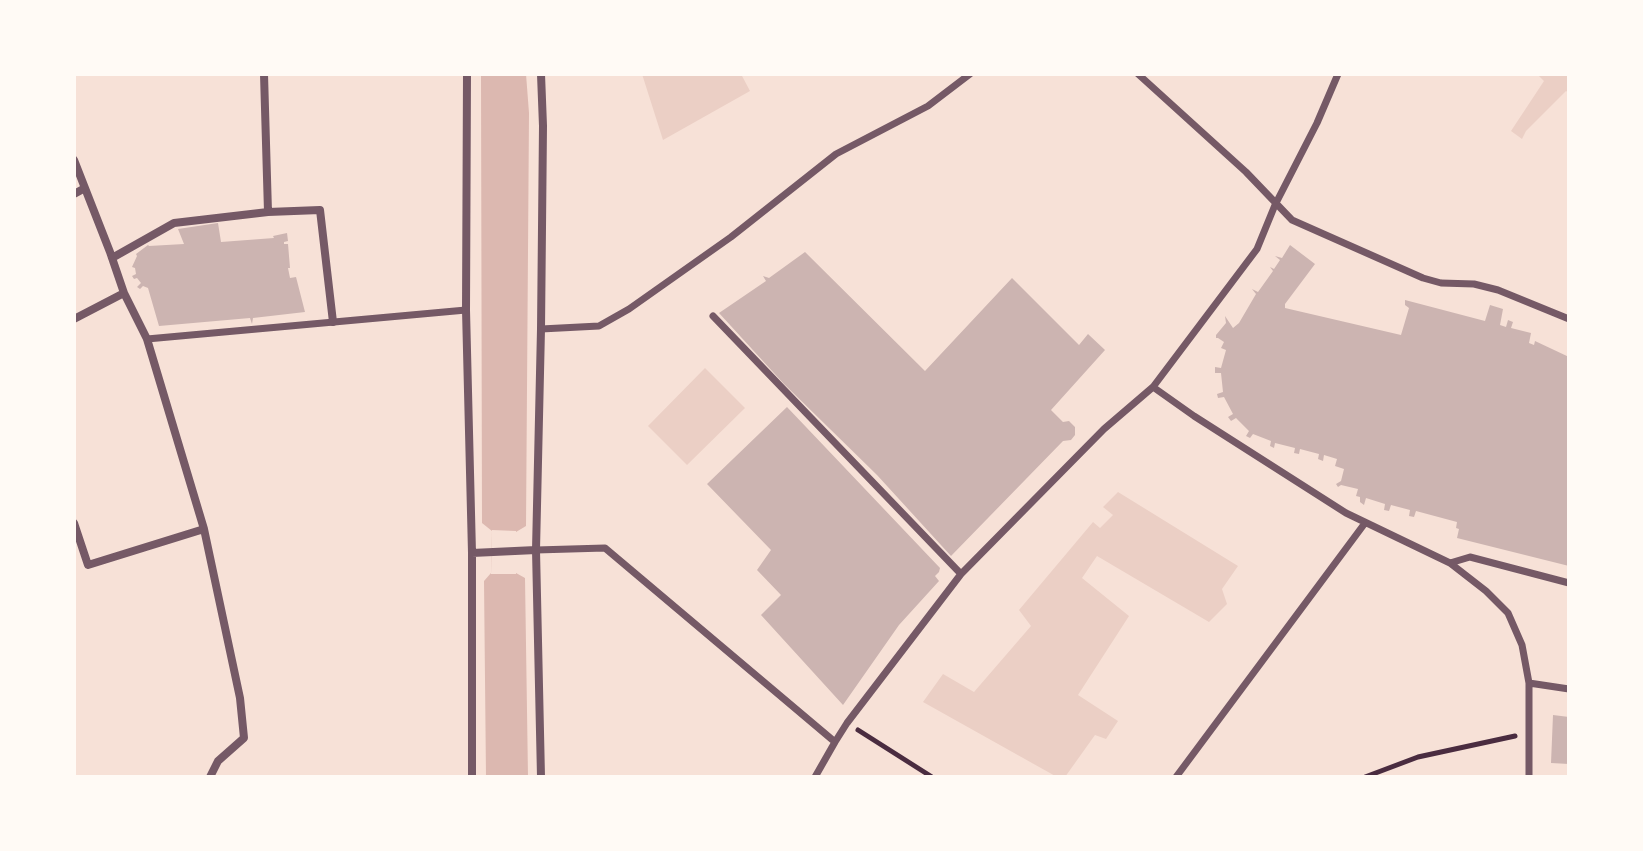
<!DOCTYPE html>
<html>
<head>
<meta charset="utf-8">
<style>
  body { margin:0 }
  #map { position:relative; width:1643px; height:851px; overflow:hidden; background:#f7e1d7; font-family:Mulish,sans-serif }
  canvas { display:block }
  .frame { position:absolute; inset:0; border:76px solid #fffaf5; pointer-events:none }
</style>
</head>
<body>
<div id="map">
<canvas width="1643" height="851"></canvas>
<div class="frame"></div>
</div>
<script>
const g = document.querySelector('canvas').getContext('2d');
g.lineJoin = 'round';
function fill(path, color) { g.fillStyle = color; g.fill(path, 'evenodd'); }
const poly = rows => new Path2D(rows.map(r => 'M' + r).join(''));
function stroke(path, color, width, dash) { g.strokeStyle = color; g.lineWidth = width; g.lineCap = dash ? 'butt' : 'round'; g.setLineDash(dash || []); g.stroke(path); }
const green = poly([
  [642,74,741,74,750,91,663,140],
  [1537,74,1569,74,1569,93,1566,91,1526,131,1522,139,1511,131,1544,81],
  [705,368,745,408,687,465,648,426],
  [1118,492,1238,566,1222,589,1227,604,1209,622,1097,556,1082,578,1129,616,1078,695,1118,721,1106,739,1095,735,1065,777,1057,777,923,702,943,674,974,692,1031,626,1019,610,1093,522,1100,528,1113,515,1103,507]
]);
const water = poly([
  [481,74,526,74,529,113,526,526,516,532,516,573,525,578,528,777,486,777,484,581,491,573,492,531,482,523]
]);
const pier = poly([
  [492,530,516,531,516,574,491,574]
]);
const building = poly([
  [218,223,221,242,274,238,273,236,287,233,288,241,284,242,284,244,288,244,290,268,288,268,290,278,296,277,305,312,253,318,252,324,250,318,159,326,148,288,143,286,140,289,137,287,141,283,137,278,134,279,132,276,136,274,135,268,132,267,137,256,136,254,148,245,149,246,184,244,178,229],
  [1290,245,1315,264,1285,304,1285,308,1401,335,1409,308,1405,305,1405,300,1485,321,1490,305,1503,309,1500,325,1506,327,1508,320,1513,322,1511,328,1531,333,1529,343,1534,345,1535,341,1569,357,1569,566,1457,538,1459,529,1456,528,1457,522,1416,511,1414,517,1409,516,1410,510,1391,505,1389,511,1384,510,1385,504,1366,498,1364,505,1360,502,1360,497,1356,496,1358,489,1341,485,1338,487,1336,484,1341,481,1344,469,1335,466,1337,459,1324,455,1323,461,1318,459,1319,454,1300,449,1299,454,1294,453,1295,448,1275,443,1274,448,1270,446,1271,441,1253,434,1250,438,1246,436,1249,431,1236,418,1231,421,1228,417,1233,414,1224,397,1218,398,1217,394,1223,392,1221,373,1215,373,1215,367,1221,368,1226,350,1221,348,1224,342,1218,338,1216,338,1216,335,1226,323,1225,316,1233,328,1239,323,1256,294,1252,289,1258,292,1273,271,1270,267,1274,269,1280,260,1275,256,1282,258],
  [805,252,925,371,1012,278,1079,345,1088,334,1105,350,1051,410,1063,422,1069,421,1075,427,1075,435,1071,440,1063,441,951,556,877,475,784,384,719,313,766,281,763,276,769,278],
  [787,407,940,568,939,572,935,576,939,581,899,625,843,705,761,615,781,595,757,570,771,550,707,484],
  [1553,715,1569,717,1569,764,1551,763]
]);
const path = poly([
  [858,730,932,777],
  [1365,777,1418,757,1515,736]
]);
const pedestrian = poly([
  [1138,74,1246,172,1292,220,1423,278,1441,283,1474,284,1498,290,1569,319],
  [713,316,961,574],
  [541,329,599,326,629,309,731,237,836,154,928,106,970,74],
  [147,339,466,310],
  [1153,387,1194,416,1346,513,1450,563,1486,591,1508,613,1522,645,1529,683,1529,777],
  [536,550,605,548,835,742],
  [1450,563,1470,557,1569,583],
  [1529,683,1569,689],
  [815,777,835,742,847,723,961,574,1104,429,1153,387,1257,249,1275,205,1317,123,1338,74],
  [1176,777,1365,523]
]);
const minor = poly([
  [467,74,466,310,472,553,472,777],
  [541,74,543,126,541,329,536,550,541,777],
  [74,160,110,252,124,293,147,339,204,529,240,698,244,738,218,761,210,777],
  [74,194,85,188],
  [268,212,320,210,333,322],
  [112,258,174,223,268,212,264,74],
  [74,319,124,293],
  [74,523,88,565,204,529],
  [472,553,536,550]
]);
fill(green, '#ebcfc5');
fill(water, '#dcb8b0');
fill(pier, '#f7e1d7');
fill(building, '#ccb4b1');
stroke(path, '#4a2c40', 5);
stroke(pedestrian, '#755966', 7);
stroke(minor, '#755966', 8);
</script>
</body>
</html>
